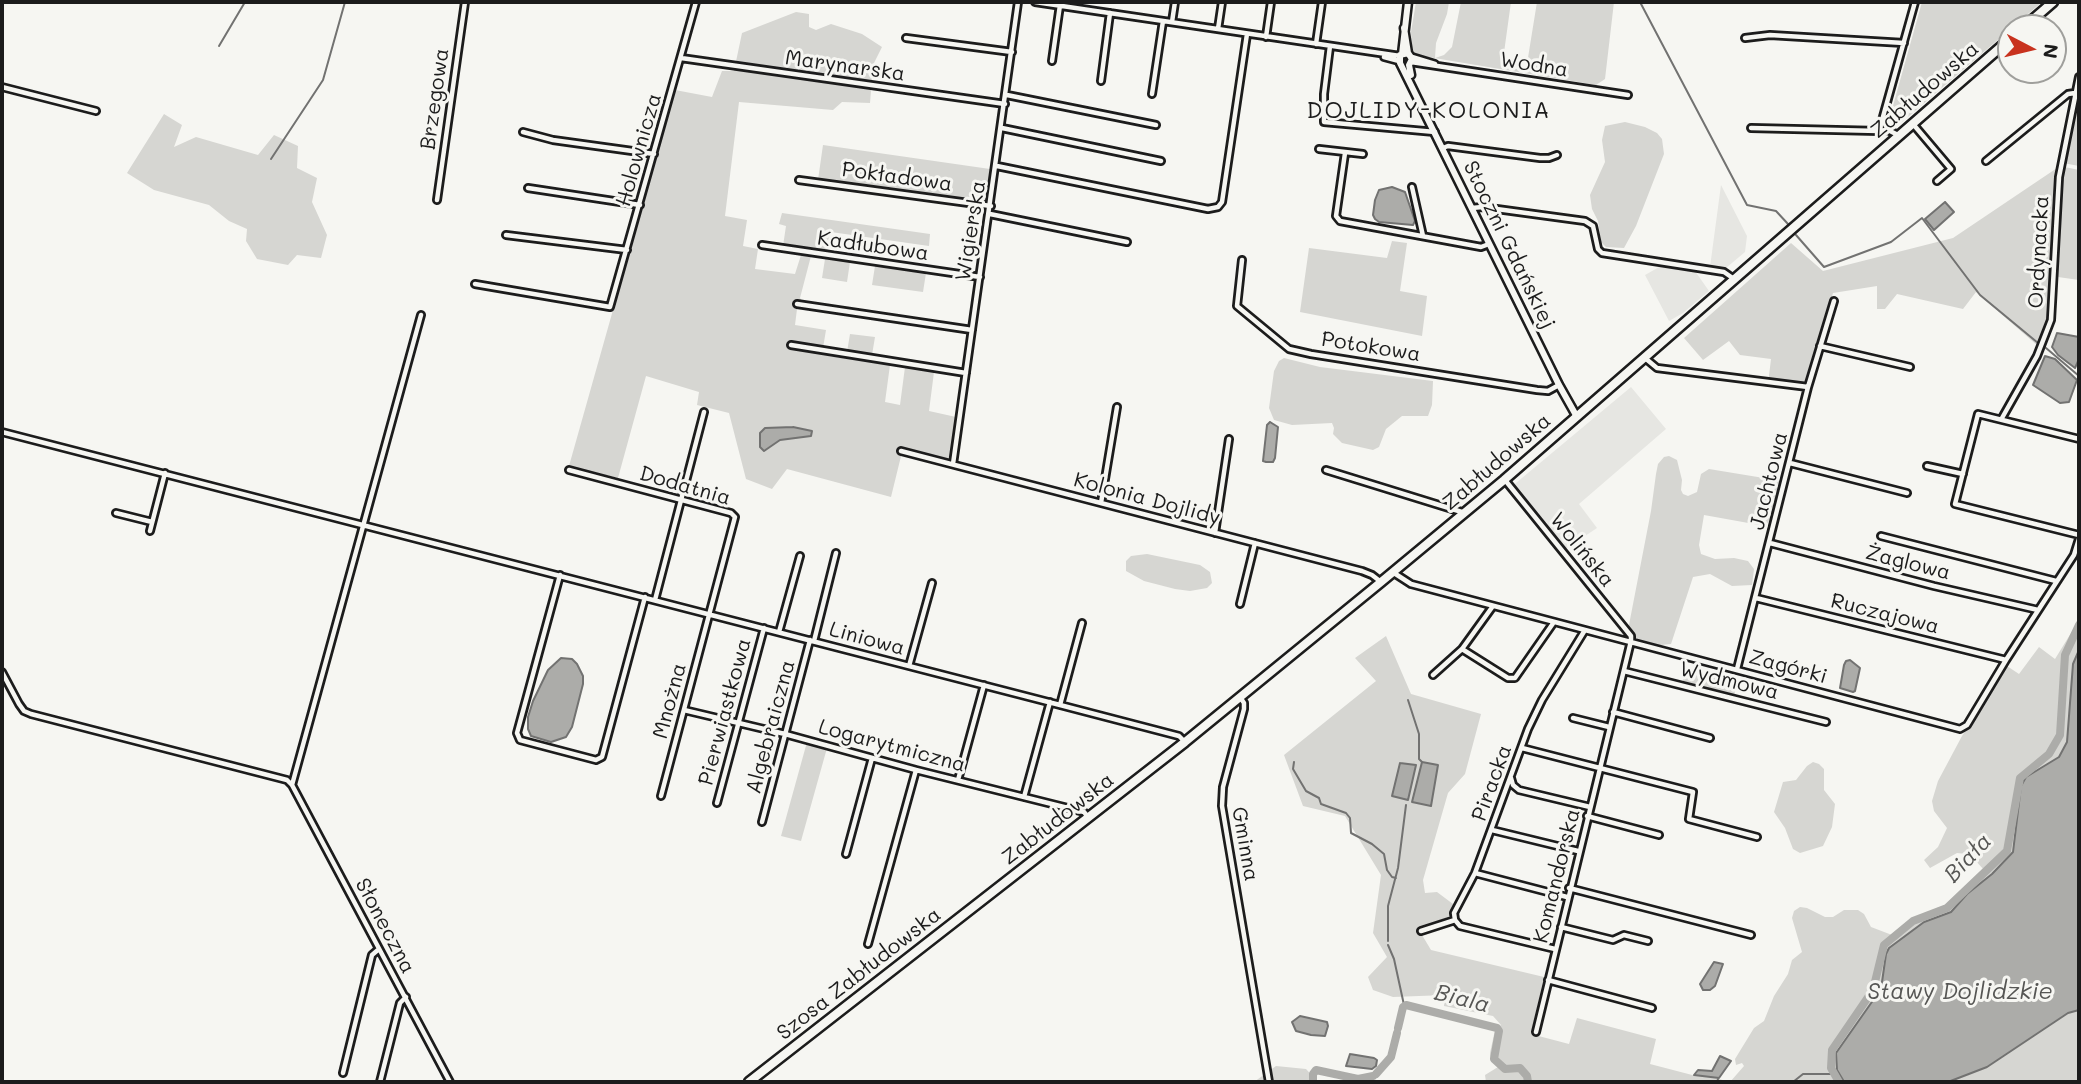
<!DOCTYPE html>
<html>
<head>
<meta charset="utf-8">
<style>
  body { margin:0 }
  #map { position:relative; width:2081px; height:1084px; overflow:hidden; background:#f6f6f2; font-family:Mali,sans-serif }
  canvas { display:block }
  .frame { position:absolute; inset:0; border:4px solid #1c1c1c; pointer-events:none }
  .north { position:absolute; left:1997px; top:14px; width:70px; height:70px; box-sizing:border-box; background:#f6f6f2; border:2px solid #9f9f9c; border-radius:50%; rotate:97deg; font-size:19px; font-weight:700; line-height:28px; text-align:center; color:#1c1c1c }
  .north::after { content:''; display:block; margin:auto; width:24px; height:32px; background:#c8321e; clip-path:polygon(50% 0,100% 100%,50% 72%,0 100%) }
</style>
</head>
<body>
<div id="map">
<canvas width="2081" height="1084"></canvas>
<div class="frame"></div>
<div class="north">N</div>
</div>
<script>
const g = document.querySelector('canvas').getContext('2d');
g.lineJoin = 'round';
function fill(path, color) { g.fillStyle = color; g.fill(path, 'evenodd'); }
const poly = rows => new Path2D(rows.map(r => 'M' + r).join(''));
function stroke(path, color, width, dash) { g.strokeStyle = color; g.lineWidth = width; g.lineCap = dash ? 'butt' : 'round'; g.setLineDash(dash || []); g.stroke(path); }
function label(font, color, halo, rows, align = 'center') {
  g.font = font + ' Mali,sans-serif'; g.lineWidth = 6; g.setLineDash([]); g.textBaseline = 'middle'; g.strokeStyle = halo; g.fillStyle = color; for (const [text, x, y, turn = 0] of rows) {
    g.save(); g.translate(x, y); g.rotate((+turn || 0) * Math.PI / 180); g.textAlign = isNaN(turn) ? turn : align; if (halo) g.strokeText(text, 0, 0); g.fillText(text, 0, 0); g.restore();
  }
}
const built = poly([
  [1721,185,1747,236,1745,252,1726,268,1710,267],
  [1661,266,1695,271,1709,291,1683,313,1669,321,1645,275],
  [1631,387,1666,429,1579,504,1597,528,1564,550,1510,488]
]);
const green = poly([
  [1416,2,1449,2,1447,14,1436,43,1435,58,1444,55,1452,47,1461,2,1511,2,1502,67,1526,70,1537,2,1614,2,1605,79,1596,85,1416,55,1412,50,1411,32],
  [1922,2,2042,2,1894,129,1889,120],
  [796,12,809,14,809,27,816,30,831,24,862,34,882,47,873,65,870,103,842,102,833,110,739,102,725,216,747,220,743,246,758,249,755,269,795,274,801,255,811,256,800,298,802,301,798,301,795,325,826,330,823,348,829,352,829,356,890,365,885,402,900,405,905,367,934,372,929,411,956,417,950,456,947,459,903,448,891,497,787,469,772,489,746,479,729,413,697,405,699,392,646,376,618,478,569,466,675,90,712,97,722,71,734,71,742,33],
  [2079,88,2079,166,2063,163],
  [164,114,182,125,174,147,196,137,258,155,274,135,298,146,297,168,317,178,312,202,327,235,321,258,297,255,288,265,257,259,246,241,247,229,229,221,209,205,154,190,127,173],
  [1625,122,1645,127,1657,133,1662,139,1664,154,1636,226,1624,248,1606,247,1601,242,1598,221,1592,209,1590,195,1605,162,1602,140,1605,126],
  [823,145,990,169,986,203,818,180],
  [2060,166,2079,170,2079,280,2051,276,2049,316,2038,346,1976,292,1963,309,1897,294,1885,309,1877,309,1877,286,1833,293,1804,389,1768,384,1771,359,1740,355,1729,341,1703,360,1684,338,1791,243,1823,271,1953,238],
  [782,213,930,234,929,246,831,232,827,252,783,246,786,226,779,224],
  [1392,241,1407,243,1400,291,1427,296,1422,336,1300,312,1309,248,1387,258],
  [825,259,850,262,847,282,822,278],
  [875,266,926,273,923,292,872,285],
  [850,334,875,337,872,355,847,352],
  [1284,358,1320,367,1433,381,1432,405,1428,416,1402,416,1386,429,1379,447,1373,450,1342,443,1333,434,1334,428,1332,423,1292,425,1274,420,1269,408,1274,371,1279,361],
  [1669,456,1677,460,1682,480,1681,490,1683,494,1688,496,1697,492,1701,474,1709,469,1782,481,1775,514,1765,526,1704,515,1699,545,1701,554,1715,559,1734,558,1748,561,1754,569,1752,585,1732,586,1710,574,1693,577,1671,644,1651,646,1637,639,1628,630,1651,511,1656,474,1658,464,1664,457],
  [1147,554,1200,565,1210,572,1212,583,1207,588,1190,591,1175,589,1144,581,1126,571,1126,561,1131,556],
  [2079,620,2079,1082,1486,1082,1485,1075,1498,1067,1490,1059,1490,1053,1495,1030,1501,1025,1493,1016,1444,1006,1445,995,1393,997,1373,990,1368,977,1387,957,1373,933,1381,875,1345,816,1303,806,1284,755,1376,681,1355,658,1386,636,1411,694,1481,714,1465,774,1448,793,1423,880,1425,893,1437,892,1453,904,1452,915,1419,930,1431,950,1544,977,1531,1034,1569,1044,1577,1018,1656,1039,1650,1064,1696,1076,1704,1075,1730,1082,1744,1066,1742,1063,1736,1065,1735,1059,1754,1028,1764,1021,1774,996,1788,974,1792,960,1802,952,1792,918,1794,911,1800,907,1807,908,1825,917,1833,917,1844,910,1858,910,1864,914,1871,927,1892,935,1913,918,1947,904,1984,870,1975,860,1967,854,1957,853,1930,868,1924,860,1938,847,1947,828,1934,811,1932,801,1938,781,1962,736,2007,666,2019,674,2039,647,2055,659],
  [1686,670,1737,683,1734,696,1682,683],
  [807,742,827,748,801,841,781,836],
  [1813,762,1819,764,1824,769,1824,790,1835,804,1832,827,1823,846,1800,853,1793,849,1785,828,1774,812,1783,782,1796,780,1807,766],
  [1276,1066,1306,1069,1318,1082,1254,1082]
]);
const water = poly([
  [1392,187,1405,192,1415,221,1413,225,1379,222,1375,219,1373,215,1375,200,1379,190,1392,187],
  [1945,202,1954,212,1934,230,1925,219,1945,202],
  [2057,333,2079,337,2079,359,2075,368,2058,355,2052,347,2057,333],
  [2045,356,2055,359,2077,380,2069,402,2060,403,2033,385,2045,356],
  [1270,422,1278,427,1275,458,1273,462,1266,462,1263,461,1267,425,1270,422],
  [793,427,812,431,811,436,780,440,764,451,760,447,760,433,765,428,793,427],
  [2079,650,2079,1010,2068,1013,1987,1067,1948,1082,1838,1082,1839,1079,1843,1080,1837,1070,1836,1053,1881,989,1886,954,1889,948,1924,922,1951,912,1967,894,1992,874,2013,852,2021,786,2026,777,2059,757,2067,742,2073,664,2079,650],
  [561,658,572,659,577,664,583,676,583,684,572,727,566,737,551,742,531,736,528,729,528,717,533,701,548,670,561,658],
  [1850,660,1860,668,1855,691,1853,692,1840,688,1844,665,1846,661,1850,660],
  [1422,762,1438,765,1431,806,1412,802,1422,762],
  [1400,763,1416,765,1408,800,1392,796,1400,763],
  [1714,962,1723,964,1715,986,1710,990,1703,990,1700,984,1714,962],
  [1300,1016,1327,1022,1328,1026,1325,1036,1311,1035,1296,1031,1292,1022,1300,1016],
  [1350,1054,1374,1058,1377,1060,1376,1066,1372,1069,1346,1066,1350,1054],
  [1720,1056,1731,1061,1719,1078,1694,1075,1698,1070,1712,1071,1720,1056]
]);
const stream = poly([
  [1640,2,1747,205,1776,211,1788,224],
  [219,46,245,2],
  [271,159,323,80,345,2],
  [1796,235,1824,267,1891,242,1922,218,1980,295,2038,343],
  [2046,348,2079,376],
  [1408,700,1419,734,1419,759,1422,762],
  [1294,762,1293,769,1306,791,1319,798,1321,804,1346,813,1350,818,1351,833,1372,844,1384,854,1387,870,1392,877,1396,878],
  [1388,941,1388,906,1398,868,1406,805],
  [1388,945,1394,959,1404,1005],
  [1717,1082,1718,1079],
  [1793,1082,1803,1074,1833,1074]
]);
const river = poly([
  [1398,1028,1403,1007,1406,1005,1497,1028,1499,1031,1494,1059,1505,1069,1520,1068,1527,1076,1528,1082],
  [1376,1074,1391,1057,1397,1033],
  [1313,1082,1313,1074,1316,1070,1358,1079,1373,1076],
  [1839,1082,1831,1068,1832,1050,1873,990,1884,945,1913,921,1947,908,2007,851,2020,778,2049,754,2060,735,2065,655,2079,625]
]);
const minor = poly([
  [1035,2,1400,56],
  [1172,22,1175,2],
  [1218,29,1222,2],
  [1266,37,1271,2],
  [906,38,1012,52],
  [1745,38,1770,35,1904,43],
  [1316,44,1322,2],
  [1330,46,1324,94,1324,122,1435,132],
  [1384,57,1399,61],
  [1412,57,1435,64],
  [681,58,1005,104],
  [1052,61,1060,5],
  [1411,62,1628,95],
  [1101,81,1110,13],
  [2,87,96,111],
  [1152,94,1163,21],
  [1007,95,1156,125],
  [1913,124,1951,169,1937,181],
  [1002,128,1161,161],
  [1751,128,1879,131],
  [523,132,553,140,654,154],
  [1898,135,1888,130,1879,131,1915,2],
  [1443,148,1448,146,1540,158,1549,158,1557,155],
  [1319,149,1363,154],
  [1345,153,1336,216,1340,221,1481,247,1489,244],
  [1986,161,2068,94,2075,93],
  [997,166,1208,209,1218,207,1222,202,1247,34],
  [799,180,991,206],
  [1412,187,1423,236],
  [528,188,640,205],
  [437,200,465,2],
  [1472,208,1482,207,1585,221,1593,226,1598,249,1602,253,1724,272,1734,279],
  [990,214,1127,242],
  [506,235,627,250],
  [762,245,980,277],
  [1242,260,1237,306,1289,349,1311,354,1537,390,1548,391,1559,385],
  [475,284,610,307,696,2],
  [797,304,972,330],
  [791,345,966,373],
  [1820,346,1910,367],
  [1645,358,1657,368,1808,387],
  [2002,418,2037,356,2051,320,2059,177,2079,77],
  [2,432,1060,705,1179,736,1185,742],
  [2079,439,1978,414,1955,504,2079,535],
  [901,451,1362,571,1372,575,1381,582],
  [1790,463,1907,493],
  [953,464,1018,2],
  [1927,466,1963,474],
  [569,470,731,513,735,517,661,796],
  [1326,470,1465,513],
  [1505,480,1631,636,1631,641],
  [1101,503,1117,407],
  [116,513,152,522],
  [150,531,165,473],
  [1215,533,1229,439],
  [1881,536,2056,581],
  [1770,543,1934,586,2038,610],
  [1394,573,1411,584,1960,729,1967,725,2006,660,2074,555,2079,539],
  [560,575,517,733,520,740,596,760,602,757,645,597],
  [1756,598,2006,660],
  [655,600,704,412],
  [1240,604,1255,543],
  [779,632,800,556],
  [814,641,836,553],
  [1462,649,1508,678,1515,678,1554,622],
  [909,666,932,583],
  [1737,669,1808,387,1834,301],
  [1624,671,1826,722],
  [2,672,19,704,24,711,31,714,287,780,292,785,450,1082],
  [1433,675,1462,649,1493,606],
  [1240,697,1244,703,1244,709,1223,787,1222,806,1269,1082],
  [1060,705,1082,623],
  [684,710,785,734,916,770,1084,812,1088,817],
  [1613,712,1710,738],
  [1573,718,1609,727],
  [1522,748,1693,792,1689,819,1757,837],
  [1511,778,1513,785,1519,790,1590,807],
  [958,780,984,685],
  [292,785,421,315],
  [1024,797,1050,702],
  [717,803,764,628],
  [1587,816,1659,835],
  [762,822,810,640],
  [1492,830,1578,851],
  [846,854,872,758],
  [1475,873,1567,897],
  [1569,888,1751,935],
  [1455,920,1460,926,1555,949],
  [1561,927,1613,940,1624,935,1648,941],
  [1421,931,1455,920,1454,913,1475,873,1528,729,1542,700,1585,630],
  [868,944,916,770],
  [1548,980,1652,1008],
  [1536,1032,1631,641],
  [343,1073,372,955,379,949],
  [380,1082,400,1003,406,997]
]);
const tertiary = poly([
  [1404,28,1408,53,1412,59,1409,65,1411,75],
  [1408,53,1400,55,1400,63,1559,385,1577,417],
  [1402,54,1408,2]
]);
const trunk = poly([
  [2023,28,2053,2],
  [749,1082,1185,742,1381,582,1504,480,2011,38]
]);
const streetNames = [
  ["Wodna",1534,65,9],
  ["Marynarska",845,66,8],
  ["Zabłudowska",1925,90,-41],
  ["Brzegowa",435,99,-82],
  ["Holownicza",639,150,-74],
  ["Pokładowa",897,177,8],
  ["Wigierska",971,231,-81],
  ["Stoczni Gdańskiej",1509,245,64],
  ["Kadłubowa",873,246,8],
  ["Ordynacka",2039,252,-87],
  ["Potokowa",1371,347,9],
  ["Zabłudowska",1497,462,-41],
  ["Jachtowa",1769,481,-76],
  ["Dodatnia",685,486,16],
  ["Kolonia Dojlidy",1147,499,15],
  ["Wolińska",1582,550,51],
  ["Żaglowa",1908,563,14],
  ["Ruczajowa",1885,614,14],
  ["Liniowa",867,639,15],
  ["Zagórki",1788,667,15],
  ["Wydmowa",1729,681,14],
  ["Mnożna",670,701,-75],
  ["Pierwiastkowa",725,712,-75],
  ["Algebraiczna",771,727,-75],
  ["Logarytmiczna",892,746,15],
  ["Piracka",1492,783,-70],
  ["Zabłudowska",1058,819,-38],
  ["Gminna",1245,844,80],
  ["Komandorska",1557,876,-76],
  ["Słoneczna",385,926,62],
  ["Szosa Zabłudowska",859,974,-38]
];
const neighbourhoodNames = [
  ["DOJLIDY-KOLONIA",1429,111]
];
const waterNames = [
  ["Biała",1968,858,-47],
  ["Stawy Dojlidzkie",1960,992],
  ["Biala",1462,999,14]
];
fill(built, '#e6e6e2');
fill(green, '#d6d6d2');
fill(water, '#acaca9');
stroke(water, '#727271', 2);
stroke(stream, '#727271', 2);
stroke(river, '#acaca9', 8);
stroke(minor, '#1c1c1c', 10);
stroke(tertiary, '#1c1c1c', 11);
stroke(trunk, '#1c1c1c', 13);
stroke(minor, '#f6f6f2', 4.5);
stroke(tertiary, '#f6f6f2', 6);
stroke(trunk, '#f6f6f2', 8);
label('21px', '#1c1c1c', '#f6f6f2', streetNames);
g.letterSpacing = '2px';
label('23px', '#1c1c1c', '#f6f6f2', neighbourhoodNames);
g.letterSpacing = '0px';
label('italic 23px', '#565654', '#f6f6f2', waterNames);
</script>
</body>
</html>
